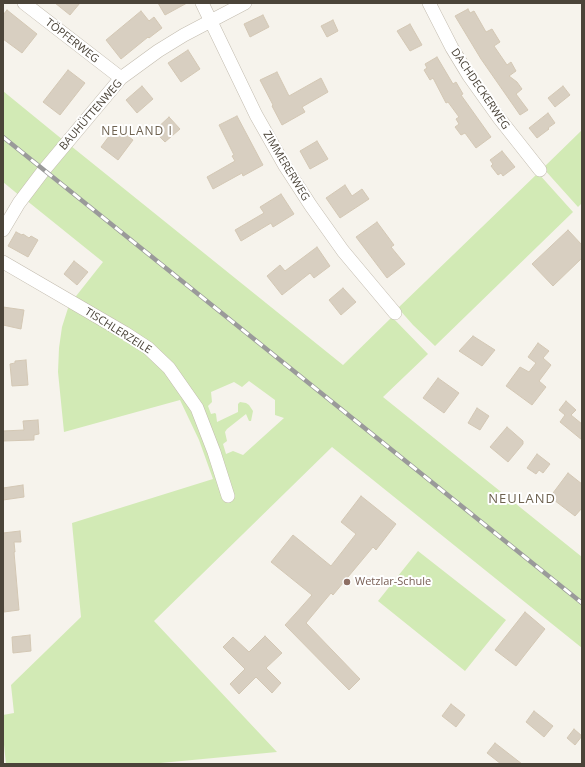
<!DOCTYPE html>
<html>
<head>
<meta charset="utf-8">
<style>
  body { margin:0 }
  #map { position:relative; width:585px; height:767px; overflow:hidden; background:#f6f3ec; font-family:"Open Sans",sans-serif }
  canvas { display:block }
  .frame { position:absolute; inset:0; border:4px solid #4b4439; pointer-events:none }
</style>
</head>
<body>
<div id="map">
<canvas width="585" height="767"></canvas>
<div class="frame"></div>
</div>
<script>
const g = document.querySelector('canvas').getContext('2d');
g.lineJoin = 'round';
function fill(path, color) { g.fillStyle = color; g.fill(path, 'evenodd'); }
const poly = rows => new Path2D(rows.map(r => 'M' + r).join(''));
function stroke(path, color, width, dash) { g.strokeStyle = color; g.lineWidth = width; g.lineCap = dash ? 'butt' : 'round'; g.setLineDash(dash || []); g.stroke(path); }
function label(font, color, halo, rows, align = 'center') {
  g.font = font + ' "Open Sans",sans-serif'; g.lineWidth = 4; g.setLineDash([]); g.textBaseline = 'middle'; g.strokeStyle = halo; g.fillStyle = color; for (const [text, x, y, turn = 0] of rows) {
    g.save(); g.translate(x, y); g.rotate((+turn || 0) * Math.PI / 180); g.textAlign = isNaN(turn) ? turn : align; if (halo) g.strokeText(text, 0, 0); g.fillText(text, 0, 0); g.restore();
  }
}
const green = poly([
  [3,91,63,140,20,196,3,182],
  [582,130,582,203,578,207,543,168],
  [71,146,343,365,392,317,428,354,383,397,582,557,582,648,332,447,154,621,277,752,150,764,6,764,3,735,3,715,14,713,11,685,81,617,72,523,213,479,199,440,180,400,64,432,58,372,59,348,62,327,69,305,103,262,26,200],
  [249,381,275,400,275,415,284,418,243,455,233,451,226,454,223,444,227,441,225,432,227,429,246,414,249,421,251,421,253,411,249,405,246,403,240,402,238,404,238,412,217,422,216,414,215,413,211,414,208,406,212,402,211,392,234,382,242,387],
  [538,173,573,212,435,346,413,325,398,308],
  [418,551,506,620,465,671,378,601]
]);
const building = poly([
  [55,3,80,3,70,15,55,3],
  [158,3,187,3,165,15,158,3],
  [468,9,470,13,474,11,486,32,492,29,500,42,494,46,507,65,511,62,516,71,509,76,517,82,522,89,516,94,528,110,520,115,481,59,455,16,468,9],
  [7,10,37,34,22,53,3,39,3,15,7,10],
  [141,11,149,21,154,17,162,28,149,38,148,37,121,59,106,40,141,11],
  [263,15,269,27,250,37,244,24,263,15],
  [333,20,338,31,327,37,321,26,333,20],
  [410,24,422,45,410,51,397,31,410,24],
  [188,50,200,69,181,82,168,63,188,50],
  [437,57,453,84,456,82,463,94,461,95,491,137,476,148,465,133,461,135,455,127,459,124,456,119,459,117,448,102,446,103,433,78,430,80,424,70,427,68,425,64,437,57],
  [68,70,85,83,60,115,43,102,68,70],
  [277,72,289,96,321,78,328,92,302,107,305,112,282,125,272,106,273,105,260,80,277,72],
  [142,86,153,99,137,113,126,100,142,86],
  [563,86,570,95,555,107,548,98,563,86],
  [548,113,555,123,548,128,549,129,537,138,529,128,548,113],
  [237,116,263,165,243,176,242,173,213,189,207,177,235,161,232,156,234,155,219,125,237,116],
  [169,117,180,129,165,142,154,131,169,117],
  [116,127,133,140,118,160,101,147,116,127],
  [317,141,328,159,310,169,300,151,317,141],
  [502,151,515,167,503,176,501,173,498,175,491,166,493,164,490,160,502,151],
  [345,185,352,196,362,189,369,199,340,218,326,198,345,185],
  [281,194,294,214,273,227,271,223,241,241,235,230,264,213,260,207,281,194],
  [377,222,394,245,391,247,405,264,387,278,356,237,377,222],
  [568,230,582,245,582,258,553,286,532,264,568,230],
  [16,232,22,235,23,234,29,238,31,236,38,240,28,257,8,246,16,232],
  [317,247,330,266,314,278,310,273,282,295,267,276,280,265,285,271,317,247],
  [74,261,88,272,77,285,64,274,74,261],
  [343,288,356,302,341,315,329,300,343,288],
  [3,307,24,310,21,329,3,325,3,307],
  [473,336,495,350,482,366,459,351,473,336],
  [538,343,549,351,543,358,551,365,539,381,546,387,532,405,506,386,520,367,529,372,536,363,528,357,538,343],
  [26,360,28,385,12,386,10,364,15,363,15,361,26,360],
  [438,378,459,393,444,413,423,398,438,378],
  [566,401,576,410,571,415,582,424,582,440,560,422,565,415,559,410,566,401],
  [477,408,489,416,480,430,468,423,477,408],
  [38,420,39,434,34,435,34,440,3,441,3,431,24,430,23,421,38,420],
  [507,427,523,441,523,444,508,462,490,447,507,427],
  [537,454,550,464,543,473,539,470,536,474,527,468,537,454],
  [568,473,582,484,582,508,575,516,550,497,568,473],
  [23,485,24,497,3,500,3,488,23,485],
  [361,496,396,524,376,550,373,547,333,595,331,593,306,623,360,679,349,690,285,625,296,613,312,595,271,562,293,535,331,566,356,534,341,522,361,496],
  [20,531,21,542,14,542,15,552,14,552,19,610,4,612,3,599,3,533,20,531],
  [525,612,545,629,516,666,495,650,525,612],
  [30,635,31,651,13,653,12,637,30,635],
  [265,636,282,653,266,668,281,683,272,693,256,677,239,694,230,684,245,669,223,647,233,637,249,652,265,636],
  [451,704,465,715,456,727,442,716,451,704],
  [534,711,553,726,544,737,526,722,534,711],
  [574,729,582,736,575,745,567,738,574,729],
  [495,743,522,764,501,764,487,753,495,743]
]);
const minor = poly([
  [24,3,121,78],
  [202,3,256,115,285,166,311,206,343,251,395,313],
  [429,3,452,48,469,76,499,118,540,170],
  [3,230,19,203,44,170,121,78,158,51,184,35,245,3],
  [3,262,125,333,148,348,169,368,197,408,214,452,228,496]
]);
const rail = poly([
  [3,137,582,603]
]);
const markers = [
  [347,582,4,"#8d6e63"]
];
const streetNames = [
  ["TÖPFERWEG",72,41,38],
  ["DACHDECKERWEG",480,89,56],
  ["BAUHÜTTENWEG",91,115,-49],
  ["ZIMMERERWEG",286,166,59],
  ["TISCHLERZEILE",118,331,32]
];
const educationNames = [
  ["Wetzlar-Schule",355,582]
];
const neighbourhoodNames = [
  ["NEULAND I",137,132]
];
const quarterNames = [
  ["NEULAND",522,499]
];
fill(green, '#d2eab5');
fill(building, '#d8cfc1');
stroke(building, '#d3c7b4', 1);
stroke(minor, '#c2bbae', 14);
stroke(minor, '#fff', 13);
stroke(rail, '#9a9a9a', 4.5);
stroke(rail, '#fff', 3, [9]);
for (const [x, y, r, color] of markers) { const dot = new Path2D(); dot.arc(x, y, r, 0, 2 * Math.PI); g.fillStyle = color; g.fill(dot); stroke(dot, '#fff', 1.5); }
label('11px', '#4b4439', '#fff', streetNames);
label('11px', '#785e54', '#fff', educationNames, 'left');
g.letterSpacing = '1px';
label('12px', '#6e6250', '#fff', neighbourhoodNames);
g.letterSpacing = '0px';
g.letterSpacing = '1px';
label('13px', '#6e6250', '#fff', quarterNames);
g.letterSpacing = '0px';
</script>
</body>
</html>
